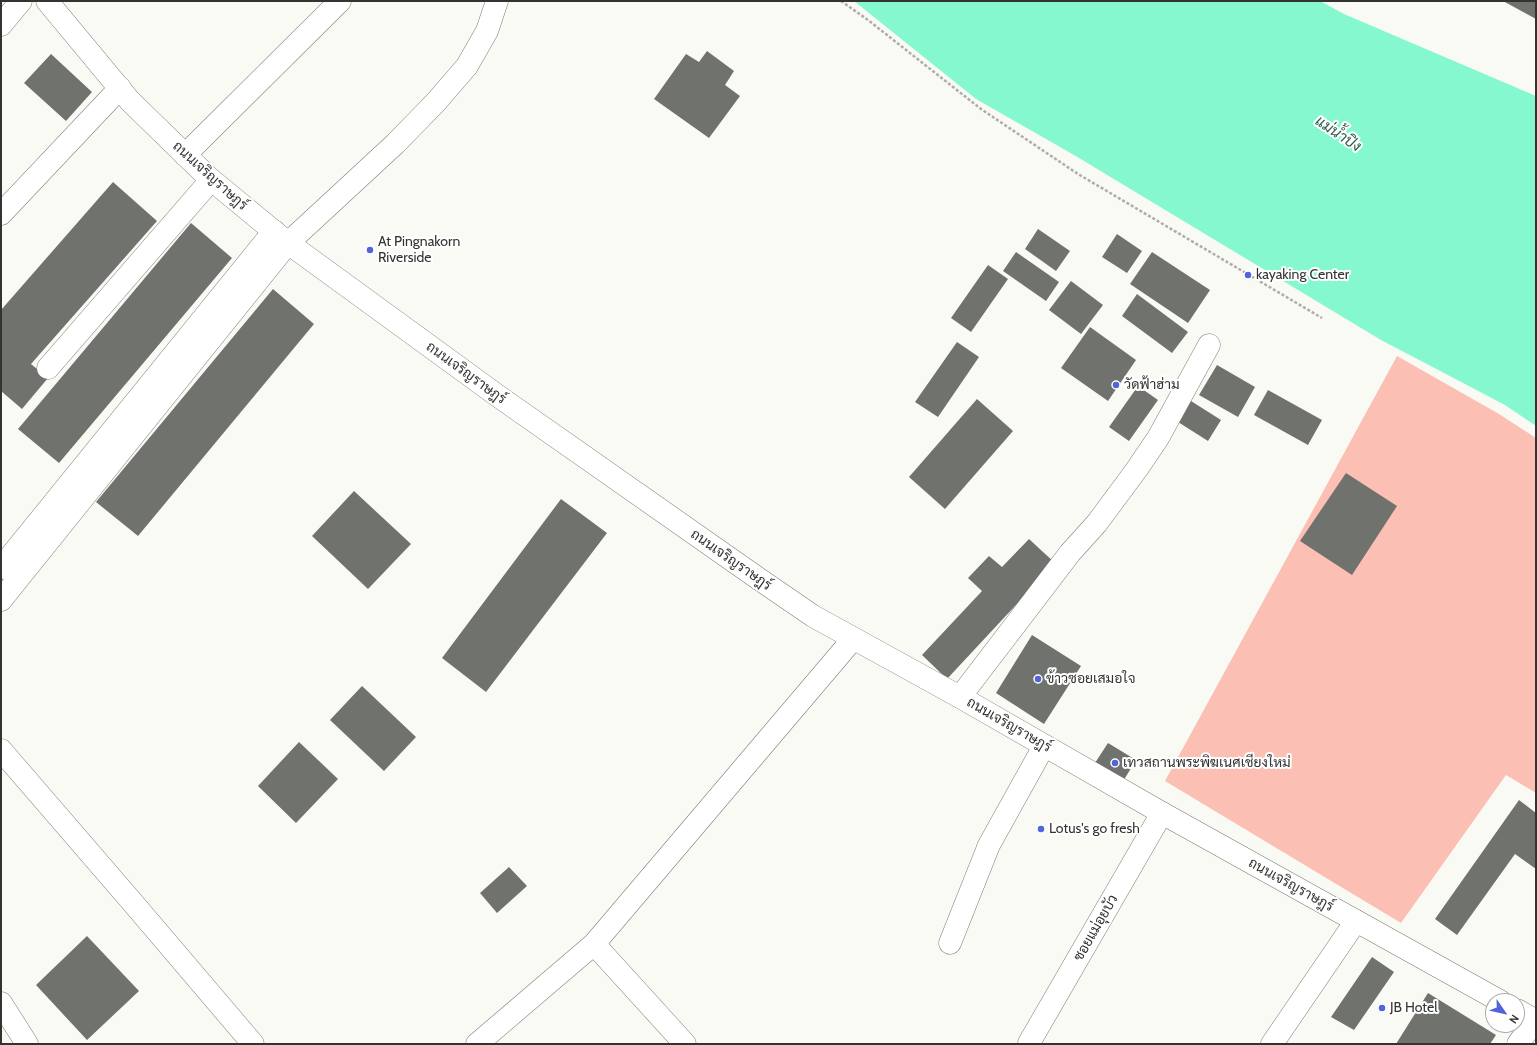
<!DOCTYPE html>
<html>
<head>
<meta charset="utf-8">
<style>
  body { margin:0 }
  #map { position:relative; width:1537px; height:1045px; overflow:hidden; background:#fafaf5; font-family:Cabin,sans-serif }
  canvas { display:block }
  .frame { position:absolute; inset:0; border:2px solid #333331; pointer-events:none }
  .north { position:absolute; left:1485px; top:993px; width:40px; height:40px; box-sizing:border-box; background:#fff; border:1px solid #adadad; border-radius:50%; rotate:124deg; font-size:11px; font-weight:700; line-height:16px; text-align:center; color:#333331 }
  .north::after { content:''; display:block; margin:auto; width:14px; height:18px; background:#5164d9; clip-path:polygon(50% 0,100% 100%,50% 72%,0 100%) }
</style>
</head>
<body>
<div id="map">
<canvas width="1537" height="1045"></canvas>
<div class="frame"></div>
<div class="north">N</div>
</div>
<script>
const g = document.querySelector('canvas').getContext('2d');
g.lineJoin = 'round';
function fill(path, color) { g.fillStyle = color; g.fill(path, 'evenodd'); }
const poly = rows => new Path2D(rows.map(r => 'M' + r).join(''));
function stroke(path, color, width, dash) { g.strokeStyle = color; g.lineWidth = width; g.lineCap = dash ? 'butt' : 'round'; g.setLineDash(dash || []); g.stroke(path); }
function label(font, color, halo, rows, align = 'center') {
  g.font = font + ' Cabin,Sarabun,sans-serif'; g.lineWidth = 4; g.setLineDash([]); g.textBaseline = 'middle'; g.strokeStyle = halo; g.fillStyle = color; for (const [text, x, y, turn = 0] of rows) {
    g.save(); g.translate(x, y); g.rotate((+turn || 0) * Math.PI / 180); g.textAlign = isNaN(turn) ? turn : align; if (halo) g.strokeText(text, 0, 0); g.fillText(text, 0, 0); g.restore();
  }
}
const green = poly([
  [1397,356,1499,414,1536,438,1536,793,1506,775,1401,923,1165,781]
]);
const water = poly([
  [854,1,1320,1,1344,14,1536,96,1536,426,1505,405,1381,340,1074,155,976,99]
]);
const building = poly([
  [1503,1,1536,1,1536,19],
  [707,51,734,71,725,85,740,96,709,138,654,99,686,54,699,62],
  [51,54,92,92,66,121,24,83],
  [113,182,157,221,31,364,48,378,22,409,1,391,1,310],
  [191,223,232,258,59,463,18,429],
  [1038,229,1070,251,1056,271,1025,249],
  [1117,234,1142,251,1127,273,1102,257],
  [1016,252,1059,282,1046,301,1003,271],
  [1152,252,1210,290,1188,323,1130,284],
  [988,265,1008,279,971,332,951,318],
  [1071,281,1103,305,1081,334,1049,310],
  [273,289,314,324,138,536,96,502],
  [1137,294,1188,332,1172,353,1122,316],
  [1090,327,1136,360,1108,401,1061,368],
  [957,342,979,357,938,417,915,402],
  [1217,365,1255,387,1238,417,1199,395],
  [1138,386,1158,400,1129,441,1109,427],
  [1268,390,1322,420,1308,445,1254,415],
  [977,399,1013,431,945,509,909,477],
  [1191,401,1221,420,1208,441,1178,422],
  [1346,473,1397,506,1352,575,1300,541],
  [354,491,411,544,368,589,312,536],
  [561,499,607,533,486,692,442,658],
  [1029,539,1055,563,947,679,922,655,982,591,968,578,989,556,1002,567],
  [1032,635,1081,666,1044,724,996,693],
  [362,686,416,737,384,771,330,720],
  [299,742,338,779,296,823,258,786],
  [1108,743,1136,760,1122,783,1093,766],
  [1519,800,1536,813,1536,869,1515,854,1457,935,1435,919],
  [509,867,527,886,497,913,480,893],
  [87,936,139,991,87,1040,36,985],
  [1372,957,1394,972,1354,1030,1331,1017],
  [1428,993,1496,1035,1490,1044,1396,1044]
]);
const path = poly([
  [841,1,868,20,981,109,1078,174,1322,318]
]);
const minor = poly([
  [1,25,21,1],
  [185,155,340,1],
  [1,214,120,88],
  [48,368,211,180],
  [1,568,274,231],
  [1,600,288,243,395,144,436,102,467,66,487,31,497,1],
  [960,697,1070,553,1097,523,1137,469,1158,438,1209,345],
  [1,750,133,903,253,1044],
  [950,943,989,845,1044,746],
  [594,944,685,1044],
  [1,1003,27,1044],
  [1029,1043,1162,813],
  [477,1044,594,944,853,639],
  [1272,1044,1356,921],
  [1518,1044,1535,1020]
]);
const major = poly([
  [47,1,130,101,208,177,288,243,498,396,759,579,813,616,960,697,1162,813,1500,1001],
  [1517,1010,1536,1021]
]);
const markers = [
  [370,250,4,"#5164d9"],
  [1248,275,4,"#5164d9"],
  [1116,385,4,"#5164d9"],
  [1038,679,4,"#5164d9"],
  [1115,763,4,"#5164d9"],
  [1041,829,4,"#5164d9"],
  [1382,1008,4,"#5164d9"]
];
const streetNames = [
  ["ถนนเจริญราษฎร์",210,176,42],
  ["ถนนเจริญราษฎร์",466,373,36],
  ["ถนนเจริญราษฎร์",731,560,35],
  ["ถนนเจริญราษฎร์",1009,725,30],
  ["ถนนเจริญราษฎร์",1291,885,29],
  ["ซอยแม่อุยบัว",1096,928,-60]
];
const poiNames = [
  ["At Pingnakorn",378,242],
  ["Riverside",378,258],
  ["kayaking Center",1256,275],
  ["วัดฟ้าฮ่าม",1124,385],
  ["ข้าวซอยเสมอใจ",1046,679],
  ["เทวสถานพระพิฆเนศเชียงใหม่",1123,763],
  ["Lotus's go fresh",1049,829],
  ["JB Hotel",1390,1008]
];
const waterNames = [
  ["แม่น้ำปิง",1338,134,34]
];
fill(green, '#fcbfb3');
fill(water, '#86f8d0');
fill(building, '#70726e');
stroke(minor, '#7c7c78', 23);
stroke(major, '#7c7c78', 23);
stroke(path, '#adada9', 2.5, [3, 2]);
stroke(minor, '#fff', 22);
stroke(major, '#fff', 22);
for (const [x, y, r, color] of markers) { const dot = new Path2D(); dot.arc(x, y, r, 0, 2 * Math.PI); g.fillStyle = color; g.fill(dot); stroke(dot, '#fff', 1.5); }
label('14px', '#333331', '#fff', streetNames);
label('14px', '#333331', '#fff', poiNames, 'left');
label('italic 15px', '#2a5a49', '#fff', waterNames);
</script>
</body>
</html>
